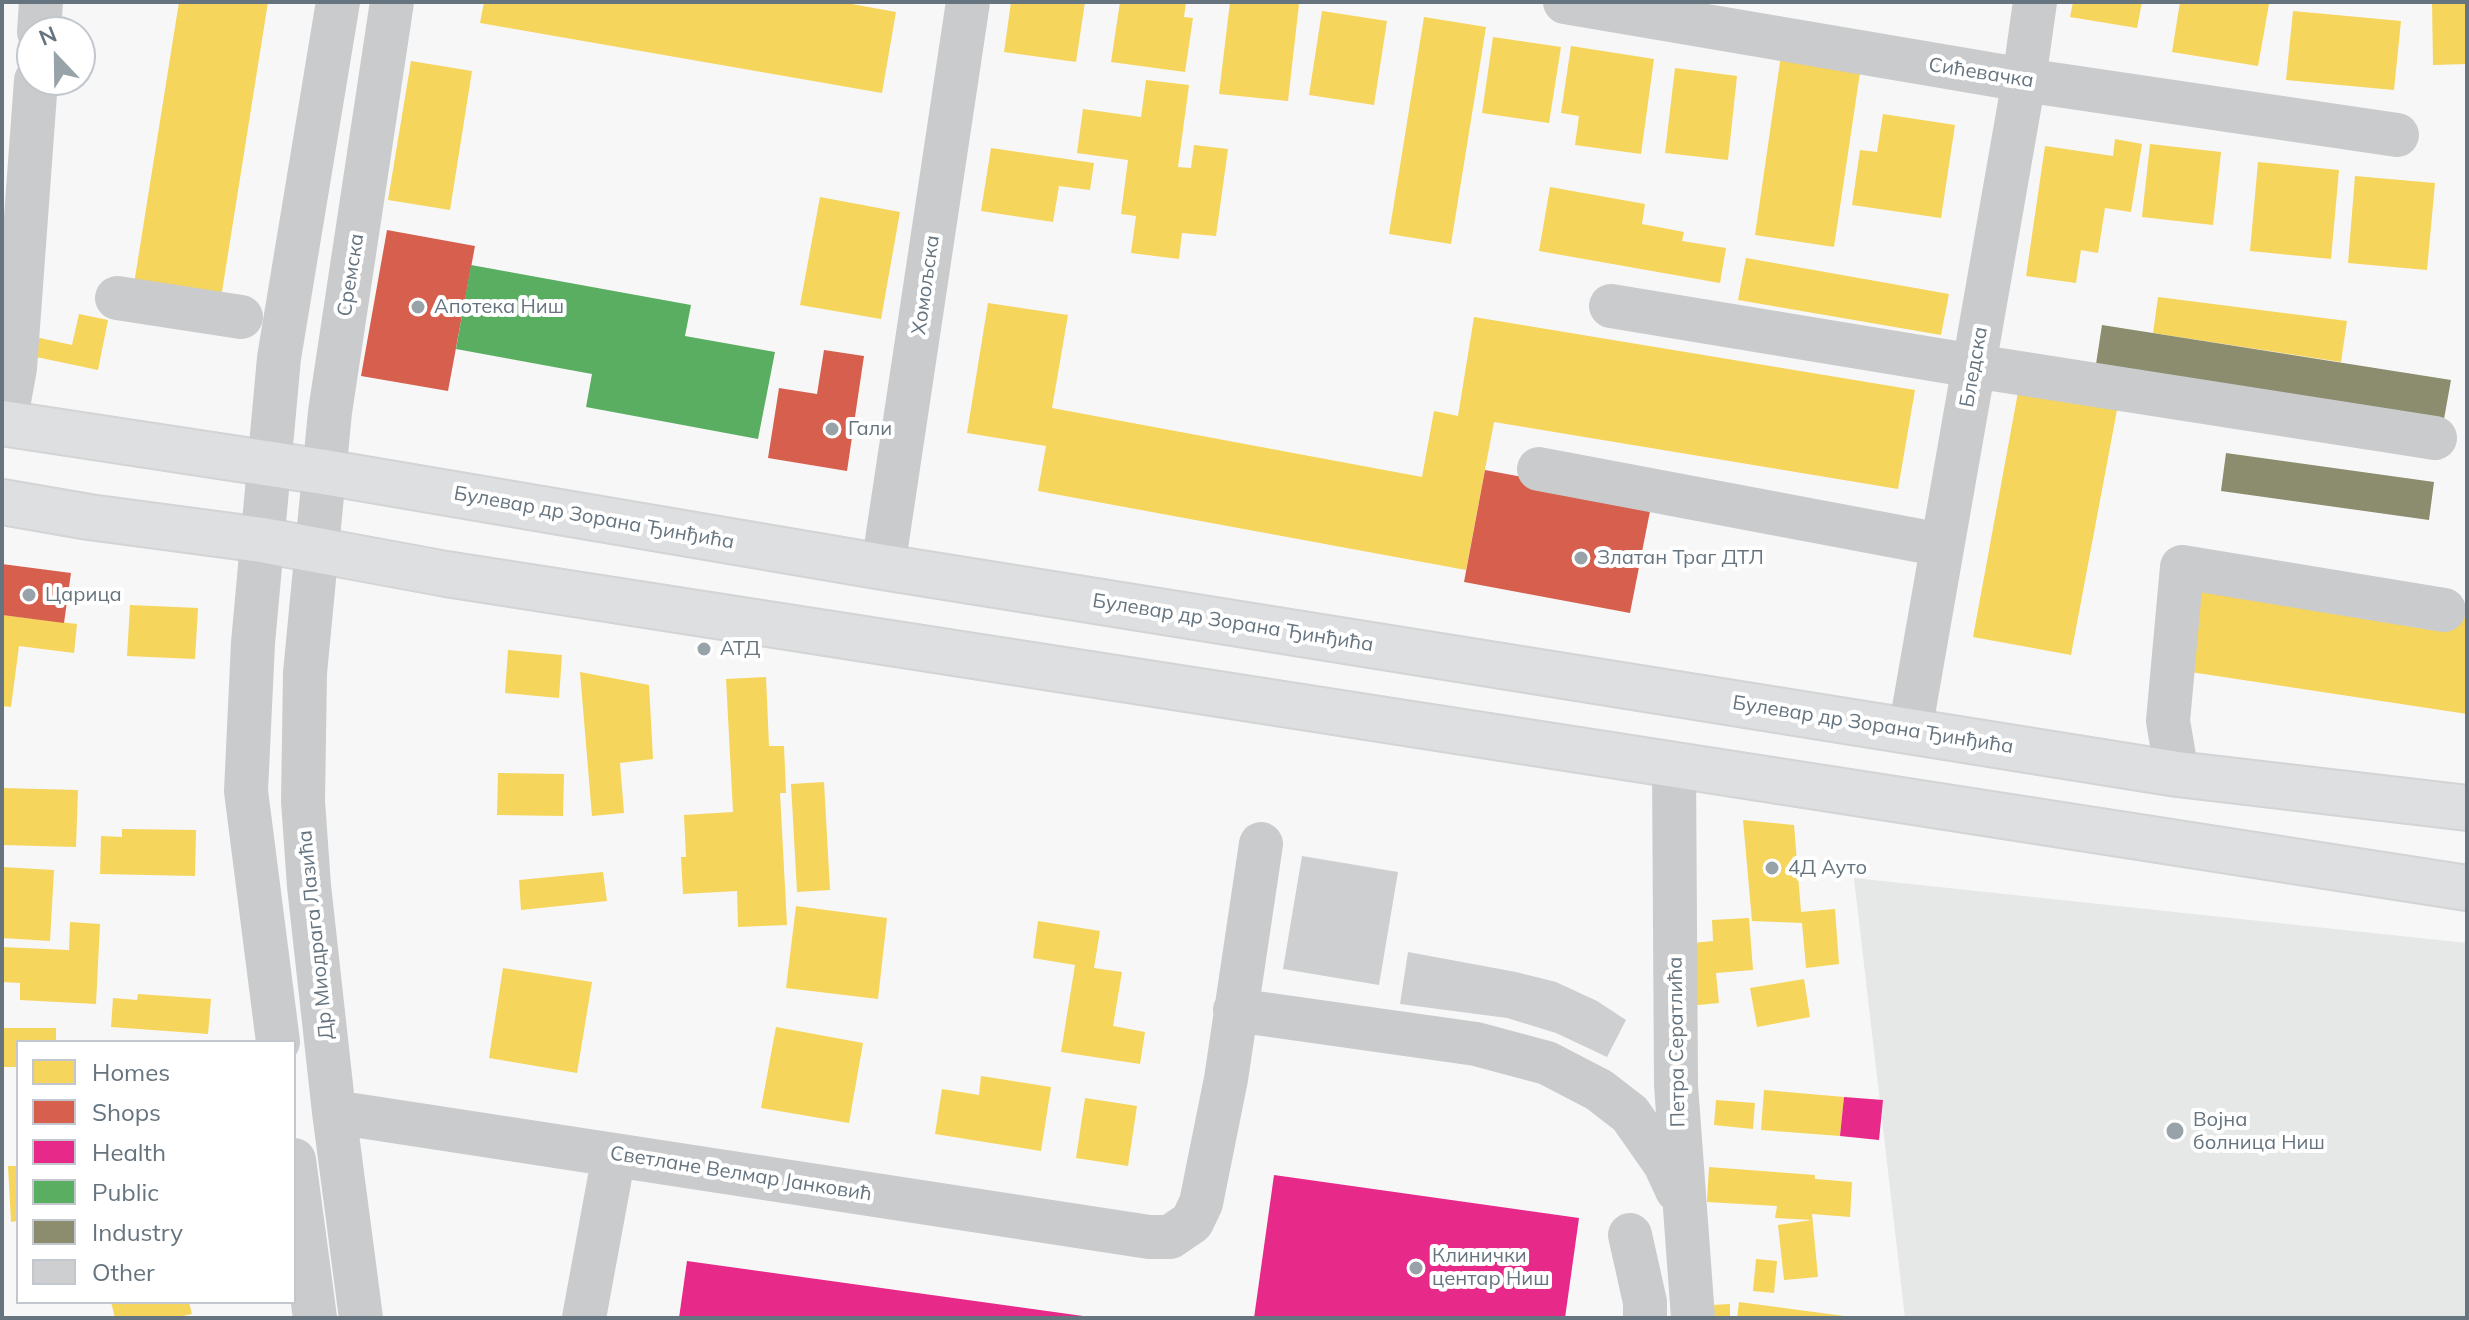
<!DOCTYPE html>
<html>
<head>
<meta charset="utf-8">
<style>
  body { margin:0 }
  #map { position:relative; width:2469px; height:1320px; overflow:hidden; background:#f7f7f7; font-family:Mulish,sans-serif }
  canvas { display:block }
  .frame { position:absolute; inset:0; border:4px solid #65747f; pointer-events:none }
  .legend { position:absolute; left:16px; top:1040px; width:280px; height:264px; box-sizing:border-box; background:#fff; border:2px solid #c1c7cc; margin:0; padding:10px 14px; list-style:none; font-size:24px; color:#65747f }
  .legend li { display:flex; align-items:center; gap:16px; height:40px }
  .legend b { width:40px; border:2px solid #c1c7cc }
  .north { position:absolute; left:16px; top:16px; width:80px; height:80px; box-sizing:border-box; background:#fff; border:2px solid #c1c7cc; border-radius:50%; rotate:338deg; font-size:22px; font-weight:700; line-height:32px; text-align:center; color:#65747f }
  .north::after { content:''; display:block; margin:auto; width:28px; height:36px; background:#98a2a9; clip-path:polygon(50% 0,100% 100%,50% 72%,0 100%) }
</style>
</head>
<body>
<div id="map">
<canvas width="2469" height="1320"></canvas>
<div class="frame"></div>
<ul class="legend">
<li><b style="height:22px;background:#f6d55c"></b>Homes</li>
<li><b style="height:22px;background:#d6604d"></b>Shops</li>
<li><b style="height:22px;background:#e7298a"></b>Health</li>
<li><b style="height:22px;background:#5aae61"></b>Public</li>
<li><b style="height:22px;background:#8c8c6e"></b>Industry</li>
<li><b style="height:22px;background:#cecfd0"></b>Other</li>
</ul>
<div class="north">N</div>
</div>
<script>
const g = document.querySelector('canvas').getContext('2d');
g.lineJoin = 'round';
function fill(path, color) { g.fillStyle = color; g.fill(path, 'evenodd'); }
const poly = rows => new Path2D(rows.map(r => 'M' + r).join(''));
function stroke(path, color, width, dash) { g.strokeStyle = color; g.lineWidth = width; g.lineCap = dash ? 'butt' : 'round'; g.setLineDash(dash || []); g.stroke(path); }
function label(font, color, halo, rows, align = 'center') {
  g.font = font + ' Mulish,sans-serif'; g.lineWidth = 8; g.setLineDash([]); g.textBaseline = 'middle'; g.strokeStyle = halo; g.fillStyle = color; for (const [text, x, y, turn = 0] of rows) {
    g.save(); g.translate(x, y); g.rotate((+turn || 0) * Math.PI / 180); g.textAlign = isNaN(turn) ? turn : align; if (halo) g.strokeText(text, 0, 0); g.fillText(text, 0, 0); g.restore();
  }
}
const built = poly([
  [1854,878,2467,943,2467,1318,1905,1318]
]);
const homes = poly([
  [179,2,268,2,221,298,134,284],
  [484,2,841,2,896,12,882,93,480,23],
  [1011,2,1085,2,1076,62,1004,52],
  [1120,2,1186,2,1184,17,1193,18,1185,72,1111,62],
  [1230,2,1299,4,1288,101,1219,94],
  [2073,2,2142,2,2137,28,2070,17],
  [2180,2,2269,4,2258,66,2172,52],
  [2432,2,2467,2,2467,64,2433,65],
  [1322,11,1387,21,1374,105,1309,95],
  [2293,11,2401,21,2394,90,2286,80],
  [1424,17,1486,27,1451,244,1389,234],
  [1493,37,1561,47,1549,123,1482,113],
  [1571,46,1654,59,1641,154,1575,145,1579,116,1561,113],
  [1781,55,1861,66,1834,247,1755,235],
  [411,61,472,71,450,210,388,200],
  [1675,68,1737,76,1728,160,1665,153],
  [1146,80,1189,85,1178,167,1191,168,1194,145,1228,149,1216,236,1182,233,1179,259,1131,253,1136,216,1121,214,1128,160,1077,153,1083,109,1141,117],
  [1883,114,1955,125,1941,218,1852,205,1860,150,1877,152],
  [2115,139,2142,144,2131,212,2105,208,2098,253,2081,250,2076,283,2026,276,2045,146,2113,156],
  [2150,144,2221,152,2213,225,2142,217],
  [991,148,1094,163,1090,190,1059,186,1053,222,981,211],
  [2258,162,2339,170,2331,259,2250,251],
  [2355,176,2435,183,2427,270,2348,263],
  [1550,187,1645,204,1642,224,1684,232,1682,241,1726,248,1720,283,1539,251],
  [820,197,900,212,881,319,800,305],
  [1746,258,1949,294,1941,335,1738,300],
  [2158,297,2347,321,2341,362,2153,333],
  [988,303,1068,315,1052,408,1422,477,1434,411,1458,416,1474,317,1915,390,1898,489,1494,422,1466,570,1038,491,1046,446,967,433],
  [79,314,108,320,98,370,22,354,26,335,72,345],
  [2021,376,2120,394,2071,655,1973,637],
  [2198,576,2467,617,2467,714,2184,671],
  [130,605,198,608,195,659,127,656],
  [2,615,77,624,74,653,19,646,11,707,2,706],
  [508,650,562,655,559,698,505,693],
  [580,672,649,685,653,759,620,763,624,813,592,816],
  [766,677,769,746,784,746,786,793,780,793,787,925,738,927,737,891,683,894,681,857,686,857,684,815,733,812,726,679],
  [498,773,564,774,563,816,497,815],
  [824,782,830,890,797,892,791,784],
  [2,788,78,790,76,847,2,845],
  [1743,820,1794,825,1801,912,1835,909,1839,964,1806,968,1802,923,1752,921],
  [122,829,196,830,195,876,100,874,101,836,122,837],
  [2,867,54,870,50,941,2,938],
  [603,872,607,901,521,910,519,880],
  [796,906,887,918,878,999,786,988],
  [1749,918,1753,970,1716,973,1719,1003,1688,1006,1683,944,1713,941,1712,920],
  [1038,921,1100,931,1094,968,1122,972,1113,1026,1145,1032,1140,1064,1061,1052,1075,965,1033,958],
  [70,922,100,924,96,1004,20,1000,20,983,2,982,2,947,69,950],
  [503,968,592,982,577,1073,489,1058],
  [1804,979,1810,1017,1757,1027,1750,988],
  [138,994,211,999,208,1034,111,1027,113,998,137,1000],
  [776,1027,863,1043,849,1123,761,1108],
  [2,1028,56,1028,56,1042,18,1042,18,1067,2,1067],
  [981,1076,1051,1087,1041,1151,935,1134,942,1089,979,1095],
  [1764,1090,1844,1097,1840,1136,1761,1130],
  [1085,1098,1137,1106,1128,1166,1076,1158],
  [1716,1100,1755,1103,1753,1129,1714,1125],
  [8,1166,18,1166,18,1221,11,1222],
  [1709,1167,1815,1175,1815,1179,1852,1182,1850,1217,1812,1214,1818,1277,1784,1280,1778,1225,1812,1220,1775,1218,1777,1206,1707,1202],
  [1756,1259,1777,1261,1774,1293,1753,1291],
  [111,1302,189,1302,192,1314,174,1318,115,1318],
  [1739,1302,1844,1316,1844,1318,1737,1318],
  [1730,1304,1730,1318,1713,1318,1712,1305]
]);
const shops = poly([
  [387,230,475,246,448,391,361,376],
  [824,350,864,356,847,471,768,458,779,388,817,394],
  [1485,470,1652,501,1630,613,1464,582],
  [2,564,71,573,64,623,2,615]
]);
const health = poly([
  [1844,1097,1883,1100,1879,1140,1840,1136],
  [1274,1175,1579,1218,1565,1318,1254,1318],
  [687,1261,1083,1316,1083,1318,679,1318]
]);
const public = poly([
  [471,265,691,305,685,336,775,352,758,439,586,407,592,374,456,349]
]);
const industry = poly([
  [2102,325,2451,380,2444,419,2096,364],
  [2226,453,2434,482,2429,520,2221,491]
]);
const building = poly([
  [1302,856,1398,872,1379,985,1283,969],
  [1408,952,1516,972,1556,982,1597,1001,1626,1020,1607,1057,1556,1033,1507,1018,1400,1004]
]);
const minor = poly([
  [1565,2,2024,80,2397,135],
  [39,32,41,2],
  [117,298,241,317],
  [1611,306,1974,366,2435,438],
  [5,423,15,368,36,80],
  [1539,469,1942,545],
  [883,567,968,2],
  [1910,731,2024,80,2035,2],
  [1674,766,1676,1085,1693,1318],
  [2177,774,2168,721,2182,567,2444,610],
  [1235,1010,1476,1044,1547,1063,1599,1090,1630,1114,1665,1164,1677,1190],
  [278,1042,246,791,253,643,279,358,338,2],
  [334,1112,1149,1237,1170,1237,1192,1222,1201,1203,1226,1079,1261,844],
  [294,1160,315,1318],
  [1630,1235,1645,1302,1645,1318],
  [361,1318,334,1112,309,886,303,801,305,673,330,412,392,2],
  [584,1318,614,1155]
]);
const major = poly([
  [2,423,324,472,883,567,2177,774,2467,808],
  [2,502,89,517,262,540,446,574,2467,888]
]);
const markers = [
  [418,307,8,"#98a2a9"],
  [832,429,8,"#98a2a9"],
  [1581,558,8,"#98a2a9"],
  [29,595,8,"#98a2a9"],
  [704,649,8,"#98a2a9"],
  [1772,868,8,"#98a2a9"],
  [2175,1131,10,"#98a2a9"],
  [1416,1268,8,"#98a2a9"]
];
const streetNames = [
  ["Сићевачка",1981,73,9],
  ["Сремска",351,275,-81],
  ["Хомољска",926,285,-82],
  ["Бледска",1974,367,-80],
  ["Булевар др Зорана Ђинђића",594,518,10],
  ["Булевар др Зорана Ђинђића",1233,623,9],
  ["Булевар др Зорана Ђинђића",1873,725,9],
  ["Др Миодрага Лазића",316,935,-96],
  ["Петра Сератлића",1677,1042,-91],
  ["Светлане Велмар Јанковић",741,1174,9]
];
const poiNames = [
  ["Апотека Ниш",434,307],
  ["Гали",848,429],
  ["Златан Траг ДТЛ",1597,558],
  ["Царица",45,595],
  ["АТД",720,649],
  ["4Д Ауто",1788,868],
  ["Војна",2193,1120],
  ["болница Ниш",2193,1143],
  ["Клинички",1432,1256],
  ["центар Ниш",1432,1279]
];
fill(built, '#e6e7e7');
fill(homes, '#f6d55c');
fill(shops, '#d6604d');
fill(health, '#e7298a');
fill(public, '#5aae61');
fill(industry, '#8c8c6e');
fill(building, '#cecfd0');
stroke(major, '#d3d4d5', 48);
stroke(minor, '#cacbcc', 44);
stroke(major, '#dedfe0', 44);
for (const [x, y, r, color] of markers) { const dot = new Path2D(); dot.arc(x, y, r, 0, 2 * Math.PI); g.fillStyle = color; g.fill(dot); stroke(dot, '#fff', 3); }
label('20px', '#65747f', '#fff', streetNames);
label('20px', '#65747f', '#fff', poiNames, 'left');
</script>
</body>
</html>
